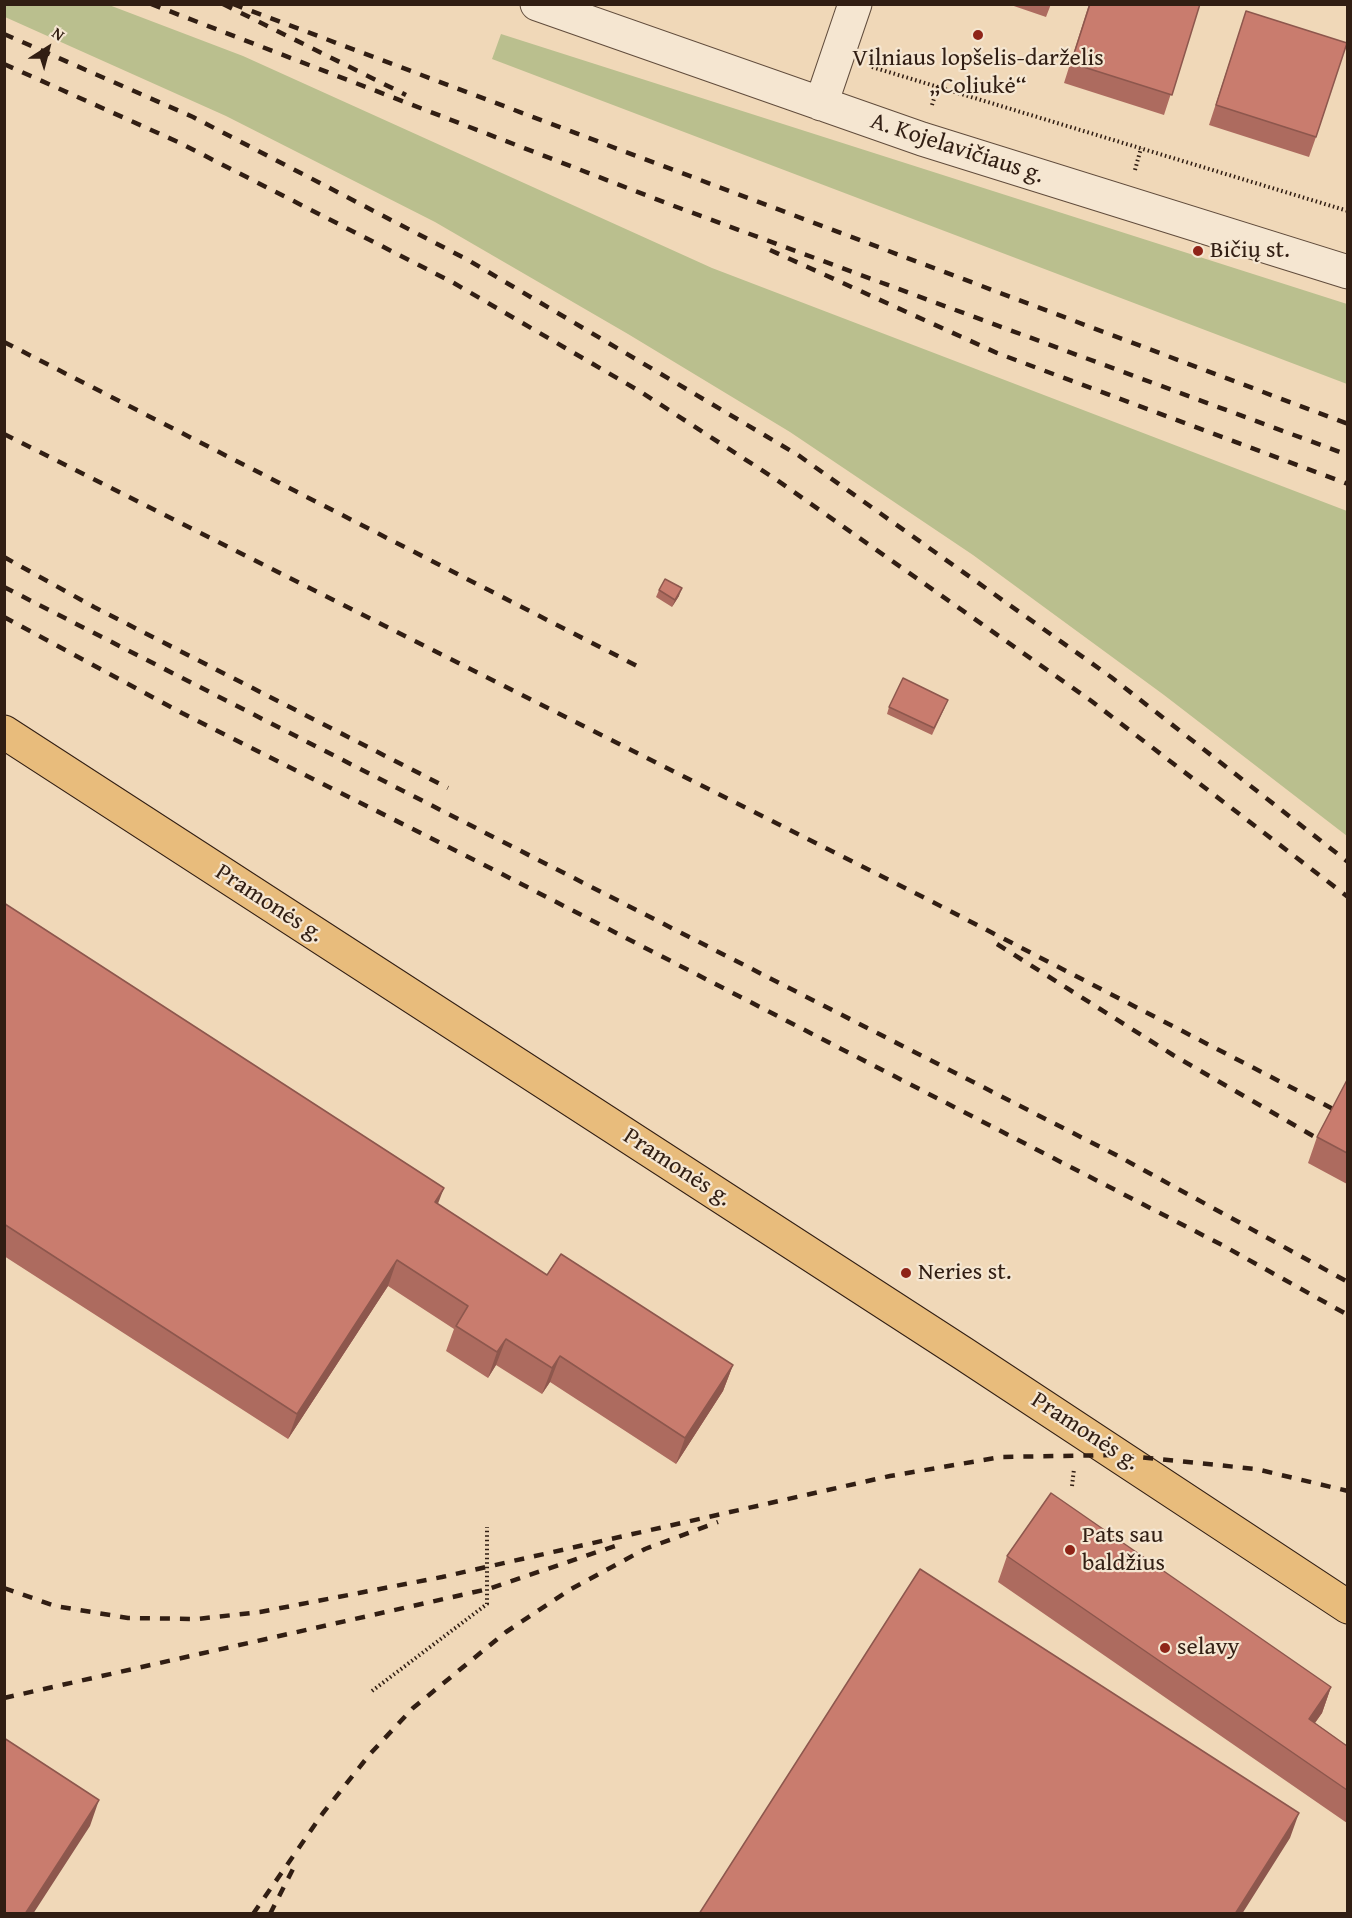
<!DOCTYPE html>
<html>
<head>
<meta charset="utf-8">
<style>
  body { margin:0 }
  #map { position:relative; width:1352px; height:1918px; overflow:hidden; background:#f0d8b8; font-family:"Gentium Book Plus",serif }
  canvas { display:block }
  .frame { position:absolute; inset:0; border:6px solid #311e13; pointer-events:none }
  .north { position:absolute; left:18px; top:18px; width:60px; height:60px; -webkit-text-stroke:4px #f5e6d1; paint-order:stroke; rotate:36deg; font-size:16px; font-weight:700; line-height:24px; text-align:center; color:#311e13 }
  .north::after { content:''; display:block; margin:auto; width:21px; height:27px; background:#311e13; clip-path:polygon(50% 0,100% 100%,50% 72%,0 100%) }
</style>
</head>
<body>
<div id="map">
<canvas width="1352" height="1918"></canvas>
<div class="frame"></div>
<div class="north">N</div>
</div>
<script>
const g = document.querySelector('canvas').getContext('2d');
g.lineJoin = 'round';
function fill(path, color) { g.fillStyle = color; g.fill(path, 'evenodd'); }
const poly = rows => new Path2D(rows.map(r => 'M' + r).join(''));
function stroke(path, color, width, dash) { g.strokeStyle = color; g.lineWidth = width; g.lineCap = dash ? 'butt' : 'round'; g.setLineDash(dash || []); g.stroke(path); }
function label(font, color, halo, rows, align = 'center') {
  g.font = font + ' "Gentium Book Plus",serif'; g.lineWidth = 4.5; g.setLineDash([]); g.textBaseline = 'middle'; g.strokeStyle = halo; g.fillStyle = color; for (const [text, x, y, turn = 0] of rows) {
    g.save(); g.translate(x, y); g.rotate((+turn || 0) * Math.PI / 180); g.textAlign = isNaN(turn) ? turn : align; if (halo) g.strokeText(text, 0, 0); g.fillText(text, 0, 0); g.restore();
  }
}
const green = poly([
  [5,4,109,5,243,56,712,268,1347,511,1347,836,1164,695,973,555,790,432,628,334,435,222,226,116,5,17],
  [501,34,1347,304,1347,384,492,59]
]);
const path = poly([
  [872,67,1348,211],
  [932,105,938,86],
  [1135,170,1141,148],
  [1072,1486,1074,1469],
  [372,1691,487,1604,487,1527]
]);
const minor = poly([
  [537,4,922,139,1348,272],
  [821,104,855,4]
]);
const major = poly([
  [4,732,964,1354,1348,1607]
]);
const rail = poly([
  [151,4,674,206,1348,455],
  [223,4,406,95],
  [233,4,1348,424],
  [4,34,193,117,468,260,798,455,1111,677,1348,862],
  [4,64,178,142,452,282,641,392,777,480,1090,700,1348,897],
  [770,250,997,353,1348,484],
  [4,342,641,668],
  [4,434,923,897,1335,1110],
  [4,557,94,607,448,788],
  [4,587,1118,1156,1348,1282],
  [4,617,182,713,496,871,1222,1245,1348,1315],
  [997,944,1173,1055,1320,1140],
  [4,1588,55,1606,128,1618,197,1619,260,1612,442,1577,890,1476,1001,1457,1119,1455,1256,1469,1348,1491],
  [4,1698,488,1589,615,1546],
  [253,1914,323,1813,370,1754,413,1708,506,1632,571,1589,645,1549,718,1522],
  [270,1914,296,1863]
]);
const wall = poly([
  [1008,4,1051,4,1046,17],
  [1089,4,1200,4,1164,115,1064,83],
  [1246,11,1316,137,1309,157,1209,125],
  [659,590,679,596,672,607,656,597],
  [889,707,945,707,932,735,887,714],
  [4,903,438,1204,547,1275,733,1365,723,1391,676,1464,550,1382,542,1394,496,1365,488,1378,446,1351,454,1329,388,1286,288,1439,4,1256],
  [1347,1080,1347,1184,1308,1163,1317,1137],
  [1007,1556,1331,1687,1322,1713,1315,1723,1347,1746,1347,1823,998,1582]
]);
const shadedWall = poly([
  [682,588,679,596,672,607,675,600],
  [444,1188,434,1214,435,1202],
  [397,1260,388,1286,288,1439,297,1414],
  [506,1339,496,1365,488,1378,497,1352],
  [560,1356,550,1382,542,1394,552,1368],
  [733,1365,723,1391,676,1464,685,1438],
  [1331,1687,1322,1713,1299,1745,1309,1719],
  [99,1800,90,1826,33,1914,25,1914],
  [1299,1813,1290,1838,1242,1914,1235,1914]
]);
const building = poly([
  [1090,4,1200,4,1172,95,1071,63,1090,4],
  [1246,11,1347,43,1316,137,1216,105,1246,11],
  [665,579,682,588,675,600,659,590,665,579],
  [903,678,948,700,934,728,889,707,903,678],
  [4,903,444,1188,435,1202,547,1275,561,1254,733,1365,685,1438,560,1356,552,1368,506,1339,497,1352,456,1326,468,1306,397,1260,297,1414,4,1224,4,903],
  [1347,1080,1347,1153,1317,1137,1347,1080],
  [1051,1493,1331,1687,1309,1719,1347,1746,1347,1790,1007,1556,1051,1493],
  [920,1569,1299,1813,1235,1914,699,1914,920,1569],
  [4,1738,99,1800,25,1914,4,1914,4,1738]
]);
const markers = [
  [978,35,6,"#8f2418"],
  [1198,251,6,"#8f2418"],
  [906,1273,6,"#8f2418"],
  [1070,1550,6,"#8f2418"],
  [1165,1648,6,"#8f2418"]
];
const poiNames = [
  ["Vilniaus lopšelis-darželis",978,59,"center"],
  ["„Coliukė“",978,87,"center"],
  ["Bičių st.",1210,251],
  ["Neries st.",918,1273],
  ["Pats sau",1082,1536],
  ["baldžius",1082,1564],
  ["selavy",1177,1648]
];
const streetNames = [
  ["A. Kojelavičiaus g.",957,149,18],
  ["Pramonės g.",269,904,33],
  ["Pramonės g.",677,1168,33],
  ["Pramonės g.",1085,1432,33]
];
fill(green, '#babf8e');
stroke(minor, '#614c3c', 35);
stroke(major, '#311e13', 35);
stroke(path, '#311e13', 4, [1.5, 3]);
stroke(minor, '#f5e6d1', 33);
stroke(major, '#e8bc7c', 33);
stroke(rail, '#311e13', 4.5, [10, 10]);
fill(wall, '#ad6b5f');
fill(shadedWall, '#8d574d');
fill(building, '#c97c6e');
stroke(building, '#8d574d', 1.5);
for (const [x, y, r, color] of markers) { const dot = new Path2D(); dot.arc(x, y, r, 0, 2 * Math.PI); g.fillStyle = color; g.fill(dot); stroke(dot, '#f5e6d1', 2); }
label('24px', '#311e13', '#f5e6d1', poiNames, 'left');
label('24px', '#311e13', '#f5e6d1', streetNames);
</script>
</body>
</html>
